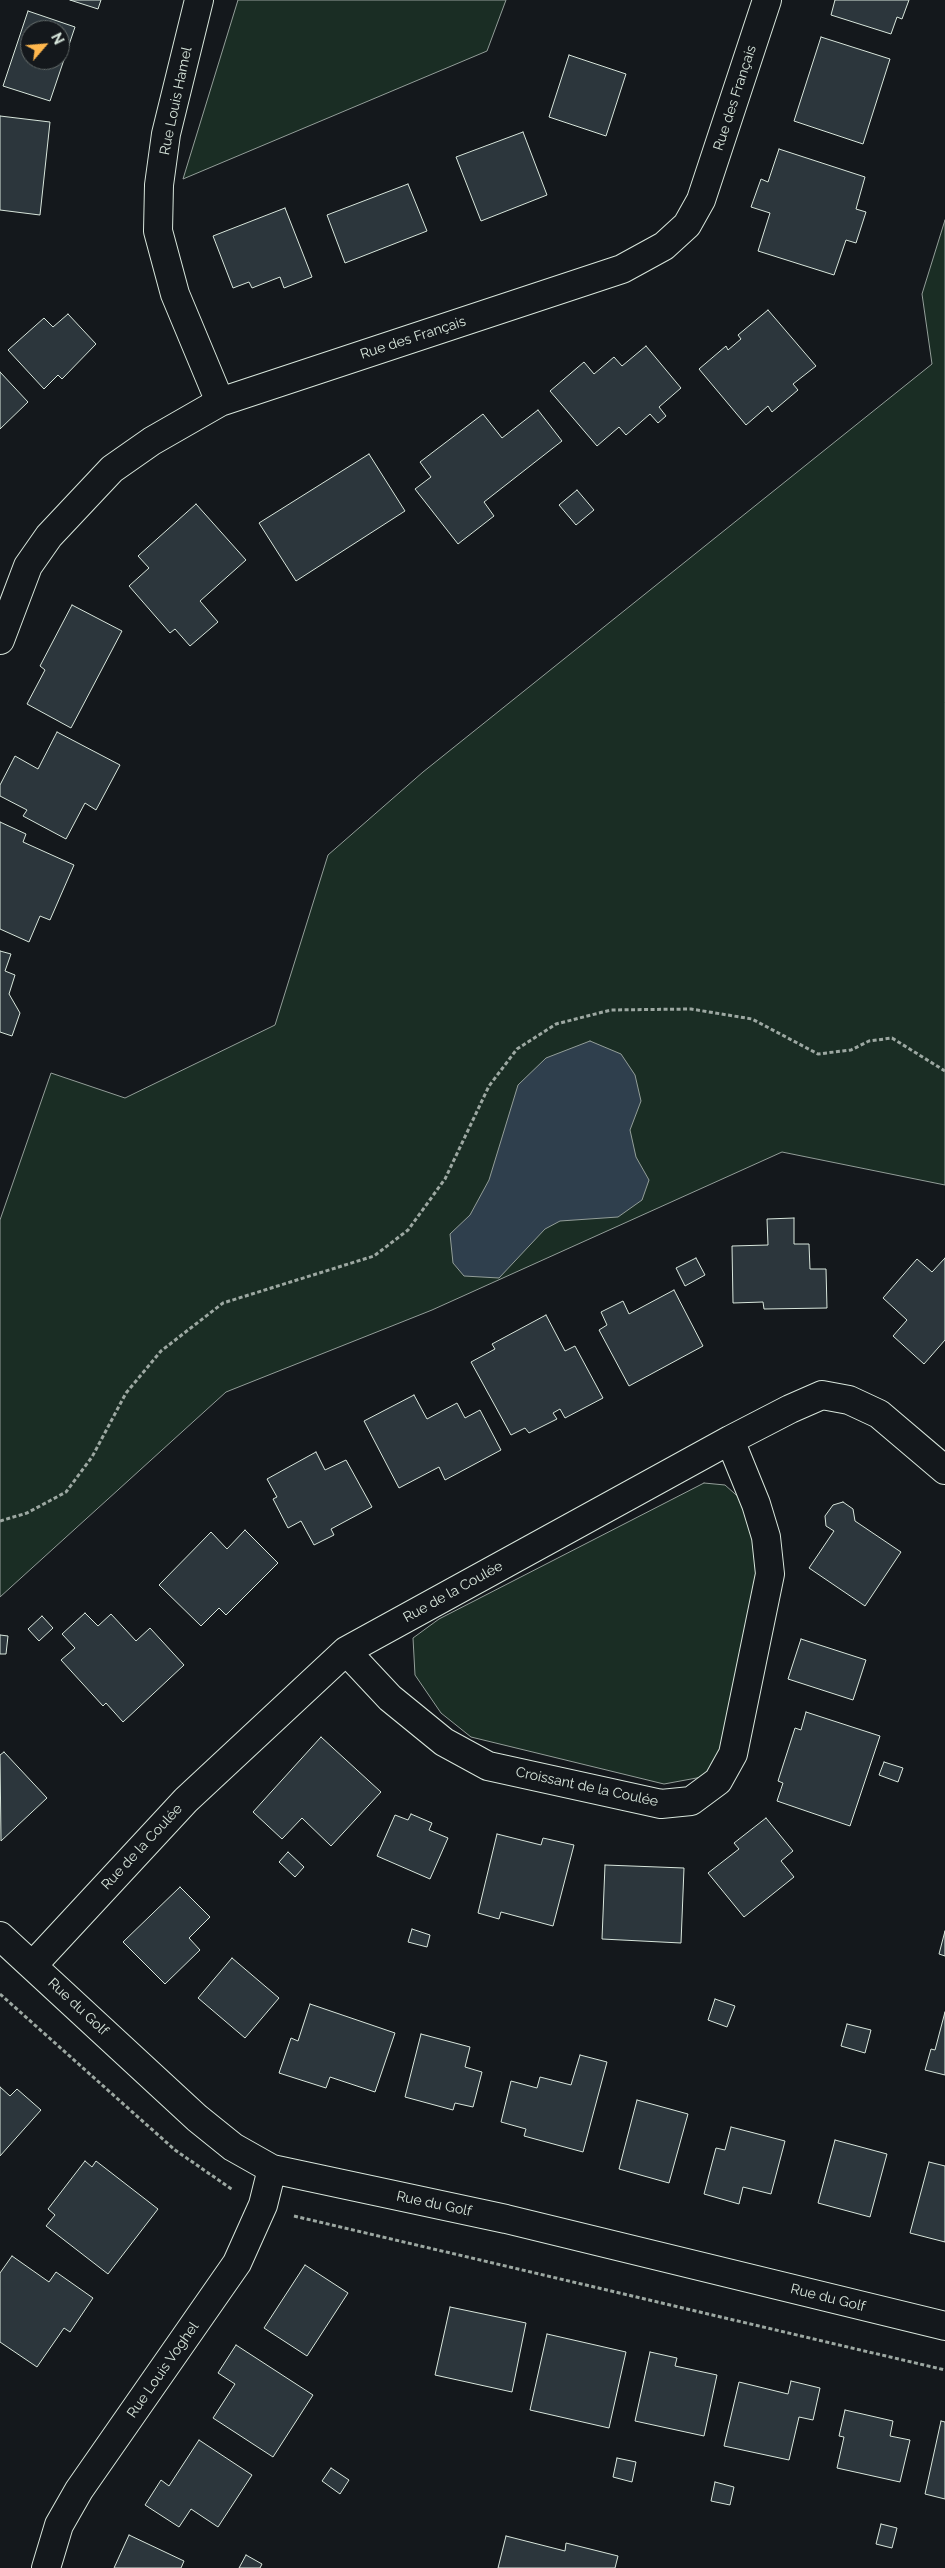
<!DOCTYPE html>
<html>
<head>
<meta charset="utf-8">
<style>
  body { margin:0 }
  #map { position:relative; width:945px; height:2568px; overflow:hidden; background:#14181c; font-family:Raleway,sans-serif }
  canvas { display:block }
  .north { position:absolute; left:20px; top:20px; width:50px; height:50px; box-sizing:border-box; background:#14181c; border:1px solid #626a69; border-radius:50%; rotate:63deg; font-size:14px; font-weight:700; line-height:20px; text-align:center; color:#d8e6dc }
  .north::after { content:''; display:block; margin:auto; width:18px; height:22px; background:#ffb74d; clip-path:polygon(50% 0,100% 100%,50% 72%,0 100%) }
</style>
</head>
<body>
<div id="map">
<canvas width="945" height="2568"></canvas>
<div class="north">N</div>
</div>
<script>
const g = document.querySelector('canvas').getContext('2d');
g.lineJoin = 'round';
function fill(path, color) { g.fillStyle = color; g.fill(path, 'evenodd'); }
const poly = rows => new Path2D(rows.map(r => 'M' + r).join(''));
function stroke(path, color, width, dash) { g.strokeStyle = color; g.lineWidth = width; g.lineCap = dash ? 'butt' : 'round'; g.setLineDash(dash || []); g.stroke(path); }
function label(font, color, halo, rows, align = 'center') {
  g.font = font + ' Raleway,sans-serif'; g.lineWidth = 4; g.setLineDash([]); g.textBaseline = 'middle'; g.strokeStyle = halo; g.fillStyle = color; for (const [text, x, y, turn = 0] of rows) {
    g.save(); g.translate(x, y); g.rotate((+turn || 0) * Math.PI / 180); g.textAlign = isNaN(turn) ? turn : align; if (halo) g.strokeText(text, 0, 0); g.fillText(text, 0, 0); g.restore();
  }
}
const green = poly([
  [238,0,506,0,487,51,183,179,238,0],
  [945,220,945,1185,782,1152,432,1310,226,1392,0,1597,0,1220,51,1073,125,1098,275,1025,328,855,423,772,932,364,922,294,945,220],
  [704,1483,725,1485,743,1501,758,1556,755,1635,720,1759,702,1777,664,1784,471,1737,441,1713,415,1675,413,1638,439,1619,704,1483]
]);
const water = poly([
  [590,1041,621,1054,635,1075,641,1101,630,1130,636,1157,649,1180,642,1200,618,1217,560,1221,545,1229,499,1278,464,1276,453,1263,450,1234,470,1215,489,1180,518,1085,546,1058,590,1041]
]);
const building = poly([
  [70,0,101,0,98,9,70,0],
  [835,0,909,0,902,19,897,17,891,34,831,15,835,0],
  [28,11,75,27,50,101,3,86,28,11],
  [30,30,60,30,60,60,30,60,30,30],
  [821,37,890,59,863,144,794,121,821,37],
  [569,55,626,74,606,136,549,117,569,55],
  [0,116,50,122,40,215,0,210,0,116],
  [523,132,547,195,481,221,456,157,523,132],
  [779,149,865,177,856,209,866,212,856,243,846,240,834,275,758,251,770,213,751,207,761,179,768,182,779,149],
  [408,184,427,231,345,263,327,215,408,184],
  [285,208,312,277,284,288,280,277,252,288,249,282,233,288,213,236,285,208],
  [768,310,816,366,793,384,798,390,772,412,768,406,746,425,699,369,726,346,728,350,741,339,738,335,768,310],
  [68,314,96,344,62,379,58,375,44,389,8,350,44,318,53,327,68,314],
  [646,346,681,388,659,407,666,416,658,423,650,414,626,435,619,427,597,446,550,391,584,362,594,374,614,357,622,366,646,346],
  [0,372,28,402,0,429,0,372],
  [538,410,562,441,484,502,494,516,458,544,415,489,431,477,420,462,483,414,502,438,538,410],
  [369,454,405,511,296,581,259,523,369,454],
  [577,490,594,510,576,525,559,505,577,490],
  [196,504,246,560,200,601,218,622,190,646,175,629,170,633,129,586,149,568,138,556,196,504],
  [72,605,122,631,71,728,27,704,45,670,40,666,72,605],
  [57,732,120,765,96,810,85,803,66,839,23,816,27,810,0,796,0,785,15,756,38,769,57,732],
  [0,822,26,834,23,842,74,865,50,920,40,916,29,942,0,929,0,822],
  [0,951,11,954,5,971,15,975,9,994,20,1013,12,1036,0,1032,0,951],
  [794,1218,794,1244,809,1244,810,1269,826,1269,827,1308,764,1309,763,1302,733,1303,732,1246,768,1245,767,1219,794,1218],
  [696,1258,705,1275,685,1286,676,1268,696,1258],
  [945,1258,945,1340,924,1364,893,1336,907,1320,883,1298,917,1259,932,1272,945,1258],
  [674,1290,703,1346,629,1386,599,1330,607,1325,601,1312,623,1301,629,1314,674,1290],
  [546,1315,565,1351,575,1346,603,1398,565,1418,560,1409,553,1413,557,1419,529,1433,525,1428,511,1435,471,1362,495,1349,492,1344,546,1315],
  [414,1395,427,1419,457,1403,465,1418,480,1410,501,1450,445,1480,439,1467,399,1488,364,1421,414,1395],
  [316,1452,325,1470,346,1460,372,1507,331,1529,334,1535,314,1545,301,1521,288,1528,273,1499,277,1497,267,1479,316,1452],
  [843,1502,853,1509,855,1521,901,1552,865,1606,809,1568,834,1531,826,1526,825,1516,833,1505,843,1502],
  [245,1530,278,1563,226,1615,219,1608,201,1626,159,1585,211,1532,227,1549,245,1530],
  [85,1613,98,1626,111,1614,136,1641,150,1628,184,1665,123,1722,106,1703,103,1706,61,1660,75,1648,62,1634,85,1613],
  [42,1616,53,1628,39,1641,28,1629,42,1616],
  [0,1635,8,1636,6,1654,0,1654,0,1635],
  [801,1639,866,1660,853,1700,788,1679,801,1639],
  [806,1712,880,1736,850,1826,777,1801,783,1783,778,1781,795,1728,801,1730,806,1712],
  [321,1737,381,1792,331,1846,302,1818,282,1839,253,1812,321,1737],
  [4,1752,47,1798,1,1841,0,1755,4,1752],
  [884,1762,903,1768,898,1782,879,1775,884,1762],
  [411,1814,432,1823,429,1830,448,1838,430,1879,377,1856,395,1815,408,1820,411,1814],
  [766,1818,793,1851,781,1861,794,1877,744,1917,708,1873,739,1849,734,1843,766,1818],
  [497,1834,541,1845,543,1838,574,1845,553,1926,501,1912,499,1919,478,1913,497,1834],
  [288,1852,304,1867,295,1877,279,1862,288,1852],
  [605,1865,684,1868,681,1943,602,1939,605,1865],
  [180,1887,210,1917,189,1938,200,1950,165,1984,123,1942,180,1887],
  [412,1929,430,1935,427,1947,408,1942,412,1929],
  [945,1931,945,1956,939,1954,945,1931],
  [232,1958,279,1998,245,2038,198,1998,232,1958],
  [715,1999,735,2006,727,2027,708,2020,715,1999],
  [310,2004,395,2033,375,2092,330,2077,326,2088,279,2073,291,2038,298,2041,310,2004],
  [945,2012,945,2075,925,2070,931,2049,935,2050,945,2012],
  [847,2024,871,2030,865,2053,841,2046,847,2024],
  [421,2034,470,2047,465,2067,482,2072,473,2107,455,2103,453,2110,405,2097,421,2034],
  [580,2055,607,2062,583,2152,524,2136,526,2129,501,2122,511,2081,537,2088,540,2077,571,2085,580,2055],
  [0,2087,10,2096,17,2089,41,2110,0,2156,0,2087],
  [637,2100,688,2114,669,2183,619,2169,637,2100],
  [731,2127,785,2141,771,2194,743,2187,739,2204,704,2194,716,2148,725,2150,731,2127],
  [835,2140,887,2154,870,2217,818,2203,835,2140],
  [85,2161,92,2167,96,2161,158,2209,108,2274,46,2226,55,2215,48,2209,85,2161],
  [929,2162,945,2166,945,2242,910,2233,929,2162],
  [12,2256,49,2282,56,2272,93,2298,70,2332,64,2328,37,2367,0,2342,0,2273,12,2256],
  [305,2265,348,2293,307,2356,264,2328,305,2265],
  [450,2307,526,2323,512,2392,435,2375,450,2307],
  [547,2334,626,2352,609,2428,530,2410,547,2334],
  [236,2345,313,2395,273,2457,213,2418,235,2384,218,2373,236,2345],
  [650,2352,677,2358,675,2366,717,2375,704,2436,635,2421,650,2352],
  [791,2381,820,2388,813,2420,799,2417,789,2460,724,2446,739,2382,788,2394,791,2381],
  [845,2410,893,2421,890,2436,910,2440,900,2482,837,2468,844,2437,839,2436,845,2410],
  [941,2421,945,2422,945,2499,925,2494,941,2421],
  [199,2440,252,2475,218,2527,191,2509,179,2527,145,2505,161,2480,169,2486,199,2440],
  [617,2458,636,2462,632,2482,613,2477,617,2458],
  [331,2468,349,2480,340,2494,322,2481,331,2468],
  [715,2482,734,2487,730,2505,711,2501,715,2482],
  [881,2524,897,2528,892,2548,876,2544,881,2524],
  [129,2535,184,2561,181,2568,114,2568,129,2535],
  [506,2536,565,2551,566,2543,618,2556,615,2568,498,2568,506,2536],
  [246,2555,262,2564,260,2568,239,2568,246,2555]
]);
const path = poly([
  [0,1521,27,1513,66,1492,92,1457,126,1393,161,1351,223,1303,374,1256,408,1230,445,1179,489,1086,517,1049,556,1024,611,1010,691,1009,752,1019,818,1054,851,1050,869,1041,892,1038,945,1071],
  [0,1994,175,2150,233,2190],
  [294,2216,945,2370]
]);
const minor = poly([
  [199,0,166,134,159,185,158,231,175,294,220,402],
  [0,640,28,566,49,536,112,469,152,441,220,402,622,269,664,246,687,225,701,200,767,0],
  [346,1651,390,1698,444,1742,488,1766,661,1804,691,1801,718,1781,733,1754,770,1574,766,1537,756,1504,730,1440],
  [0,1936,197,2118,233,2147,272,2169,506,2219,945,2326],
  [33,1965,186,1800,346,1651,730,1440,790,1409,822,1395,849,1400,879,1414,945,1470],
  [46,2568,59,2525,79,2490,237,2263,263,2205,272,2169]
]);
const streetNames = [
  ["Rue des Français",735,98,-72],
  ["Rue Louis Hamel",176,101,-78],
  ["Rue des Français",413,338,-18],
  ["Rue de la Coulée",453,1592,-29],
  ["Croissant de la Coulée",587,1787,12],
  ["Rue de la Coulée",142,1847,-47],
  ["Rue du Golf",78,2007,43],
  ["Rue du Golf",434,2204,12],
  ["Rue du Golf",828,2298,14],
  ["Rue Louis Voghel",163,2370,-55]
];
fill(green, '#1a2d24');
stroke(green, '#939e99', 1);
fill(water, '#2f3f4d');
stroke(water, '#939e99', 1);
fill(building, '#2c363c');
stroke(building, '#d8e6dc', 1);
stroke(minor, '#d8e6dc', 30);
stroke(path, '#9da8a2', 3, [4, 2.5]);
stroke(minor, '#14181c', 28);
label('14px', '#d8e6dc', '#14181c', streetNames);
</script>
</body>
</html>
